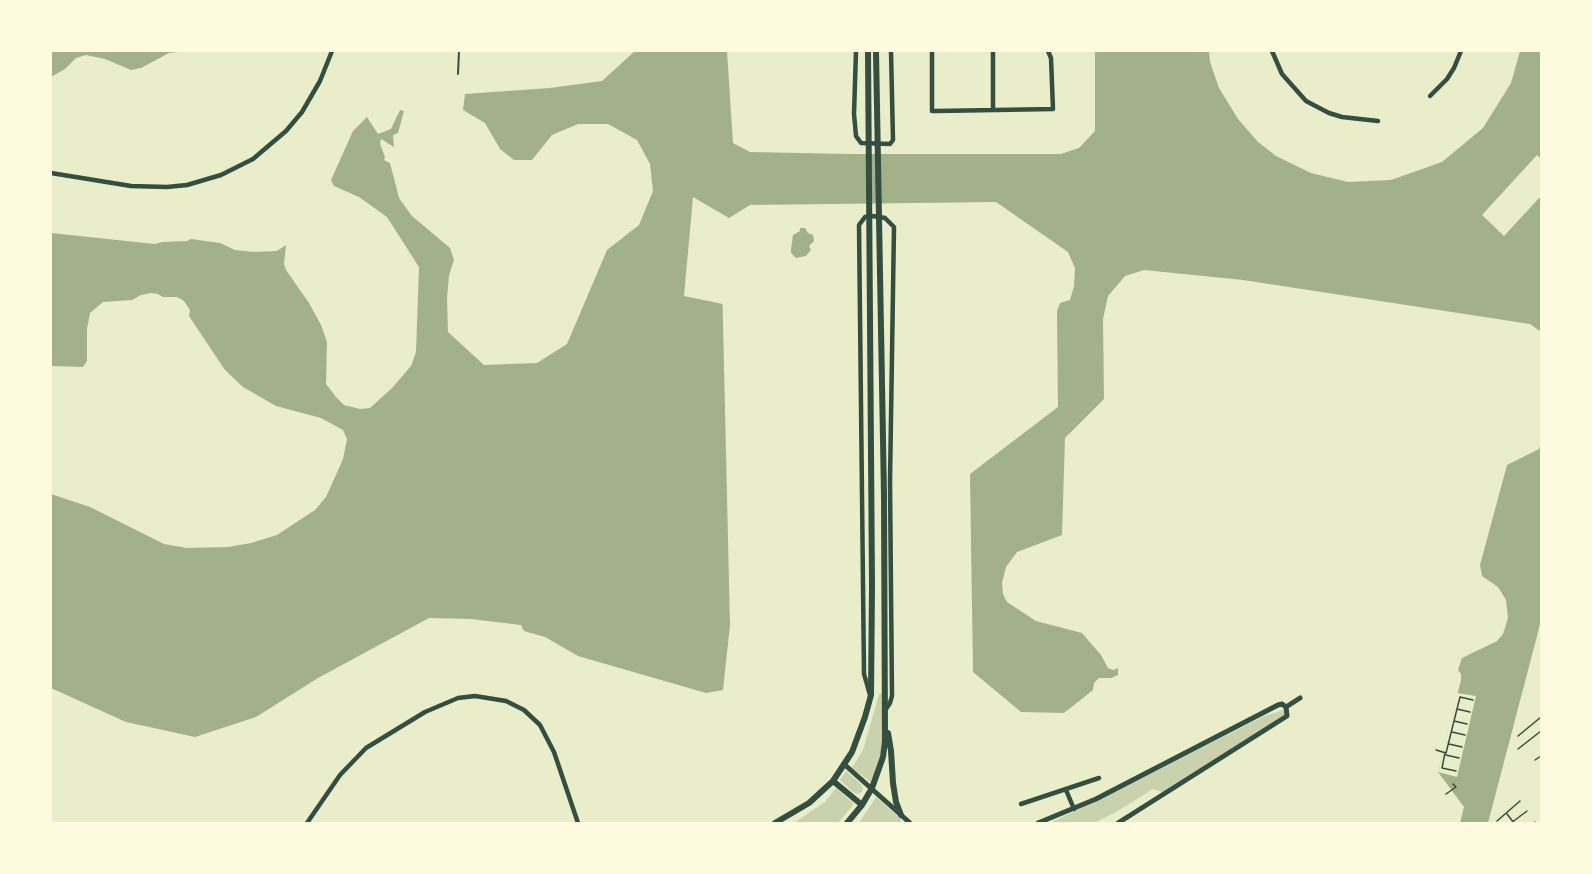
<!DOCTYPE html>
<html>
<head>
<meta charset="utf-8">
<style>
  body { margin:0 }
  #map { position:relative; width:1592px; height:874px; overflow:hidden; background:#e9edc9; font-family:"Public Sans",sans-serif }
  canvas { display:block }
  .frame { position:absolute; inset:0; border:52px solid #fefae0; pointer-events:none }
</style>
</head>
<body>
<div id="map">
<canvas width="1592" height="874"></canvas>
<div class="frame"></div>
</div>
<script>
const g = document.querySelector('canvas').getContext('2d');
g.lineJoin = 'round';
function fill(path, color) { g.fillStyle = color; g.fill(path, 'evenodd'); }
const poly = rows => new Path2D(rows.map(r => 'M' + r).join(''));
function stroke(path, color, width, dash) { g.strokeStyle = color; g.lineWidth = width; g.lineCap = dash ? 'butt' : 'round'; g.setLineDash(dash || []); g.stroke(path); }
const green = poly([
  [879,694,882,694,882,745,880,758,871,782,852,768,863,750],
  [1283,710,1285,714,1282,717,1163,792,1153,789,1116,812,1094,823,1050,823,1115,792,1262,717],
  [846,771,861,784,863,788,862,792,858,794,853,792,840,780],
  [836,788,854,804,838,823,794,823,825,802],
  [876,797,901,819,901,823,859,823]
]);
const water = poly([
  [51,51,186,51,169,53,141,68,131,70,105,59,86,55,76,58,65,69,51,77],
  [635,51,727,51,733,143,750,152,851,154,1061,154,1079,148,1095,131,1095,51,1209,51,1210,62,1219,88,1238,119,1258,142,1276,156,1311,173,1348,182,1391,180,1442,162,1483,128,1511,83,1520,51,1541,51,1541,332,1530,324,1504,320,1243,280,1144,270,1125,276,1108,296,1103,319,1104,399,1065,438,1062,535,1017,552,1006,567,1002,583,1003,594,1007,602,1036,621,1082,633,1101,655,1108,668,1113,670,1118,668,1118,675,1111,678,1099,678,1094,683,1093,690,1064,713,1021,712,973,672,970,474,1058,407,1057,311,1060,303,1070,300,1074,286,1075,268,1068,252,996,202,750,205,729,218,723,240,722,280,730,625,723,690,706,693,578,656,545,637,524,631,521,625,471,619,429,618,318,678,256,717,195,737,126,722,51,688,51,494,90,507,164,544,187,548,228,547,251,543,277,535,315,510,326,497,336,475,343,459,347,439,343,430,321,418,276,406,243,387,225,370,189,316,190,310,184,301,177,297,163,297,158,294,151,293,141,295,132,300,103,302,90,313,87,329,87,361,83,367,51,366,51,233,155,244,162,242,187,241,191,239,220,243,235,250,253,252,277,251,286,245,284,264,286,270,309,303,321,325,327,342,326,384,336,397,344,405,360,409,370,408,392,388,411,366,416,352,419,267,387,217,359,197,334,186,331,180,353,131,367,117,378,134,391,129,400,110,404,111,398,133,393,135,394,147,381,139,380,144,385,157,384,160,390,163,399,198,412,216,450,248,454,260,449,275,447,298,448,332,484,365,537,363,567,344,607,250,639,225,653,191,650,164,637,140,608,124,578,124,552,135,532,160,514,160,500,149,485,123,463,110,465,94,550,88,602,81],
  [800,228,805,228,808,233,813,235,814,241,809,246,811,250,806,256,796,258,791,253,791,249,793,235,800,231],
  [1541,443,1541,620,1537,636,1541,641,1541,823,1460,823,1464,807,1438,772,1461,680,1461,674,1458,670,1462,658,1497,641,1503,634,1508,618,1506,600,1498,587,1482,576,1480,565,1507,465,1539,449]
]);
const pier = poly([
  [1537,155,1541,159,1541,196,1504,236,1482,215],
  [693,197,729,218,728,226,730,226,726,240,723,304,684,296],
  [1537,636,1541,641,1541,823,1488,823],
  [1457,693,1476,696,1457,777,1438,772]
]);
const path = poly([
  [1457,709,1470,712],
  [1454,721,1467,724],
  [1452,732,1465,735],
  [1518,736,1541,717],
  [1449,744,1462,747],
  [1518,749,1541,731],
  [1436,750,1446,753,1460,697,1473,700],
  [1445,753,1442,768,1456,771],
  [1446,755,1459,758],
  [1535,760,1541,756],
  [1446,794,1456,787,1453,784],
  [1507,814,1514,823],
  [1497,821,1520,801],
  [1511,823,1527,811],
  [1534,823,1535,822]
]);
const service = poly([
  [458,74,459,51]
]);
const minor = poly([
  [856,51,854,114,856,136,861,143,890,144,893,140,891,51],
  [932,51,932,111,937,111,1053,109,1051,58,1048,51],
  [1272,51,1282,74,1306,101,1329,113,1342,117,1378,121],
  [1430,96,1447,79,1454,68,1461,51],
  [993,110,993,51],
  [51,173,131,186,167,187,187,185,221,175,253,159,286,131,302,112,320,81,332,51],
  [870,695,864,674,859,225,865,217,873,216,885,218,894,227,890,482,892,696,890,703,886,709],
  [1066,790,1074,809],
  [1021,804,1099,778],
  [307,823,340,775,366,748,425,712,458,698,475,696,506,701,524,710,540,725,554,752,578,823]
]);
const tertiary = poly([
  [1286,707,1300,698],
  [845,765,910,823],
  [1038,823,1096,799,1278,705,1282,704,1286,707],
  [1118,823,1287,716,1286,707]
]);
const secondary = poly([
  [888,733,891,751,893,783,896,802,901,815],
  [833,781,862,805],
  [775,823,809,803,833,781,852,752,865,717,871,695,872,585,868,51],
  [847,823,862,805,872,788,883,757,885,741,884,495,876,51]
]);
fill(green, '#cad2ad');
fill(water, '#a3b18a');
fill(pier, '#e9edc9');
stroke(path, '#344e41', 1.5);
stroke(service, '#344e41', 2);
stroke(minor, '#344e41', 4.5);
stroke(tertiary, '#344e41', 5);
stroke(secondary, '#344e41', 6);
</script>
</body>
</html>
